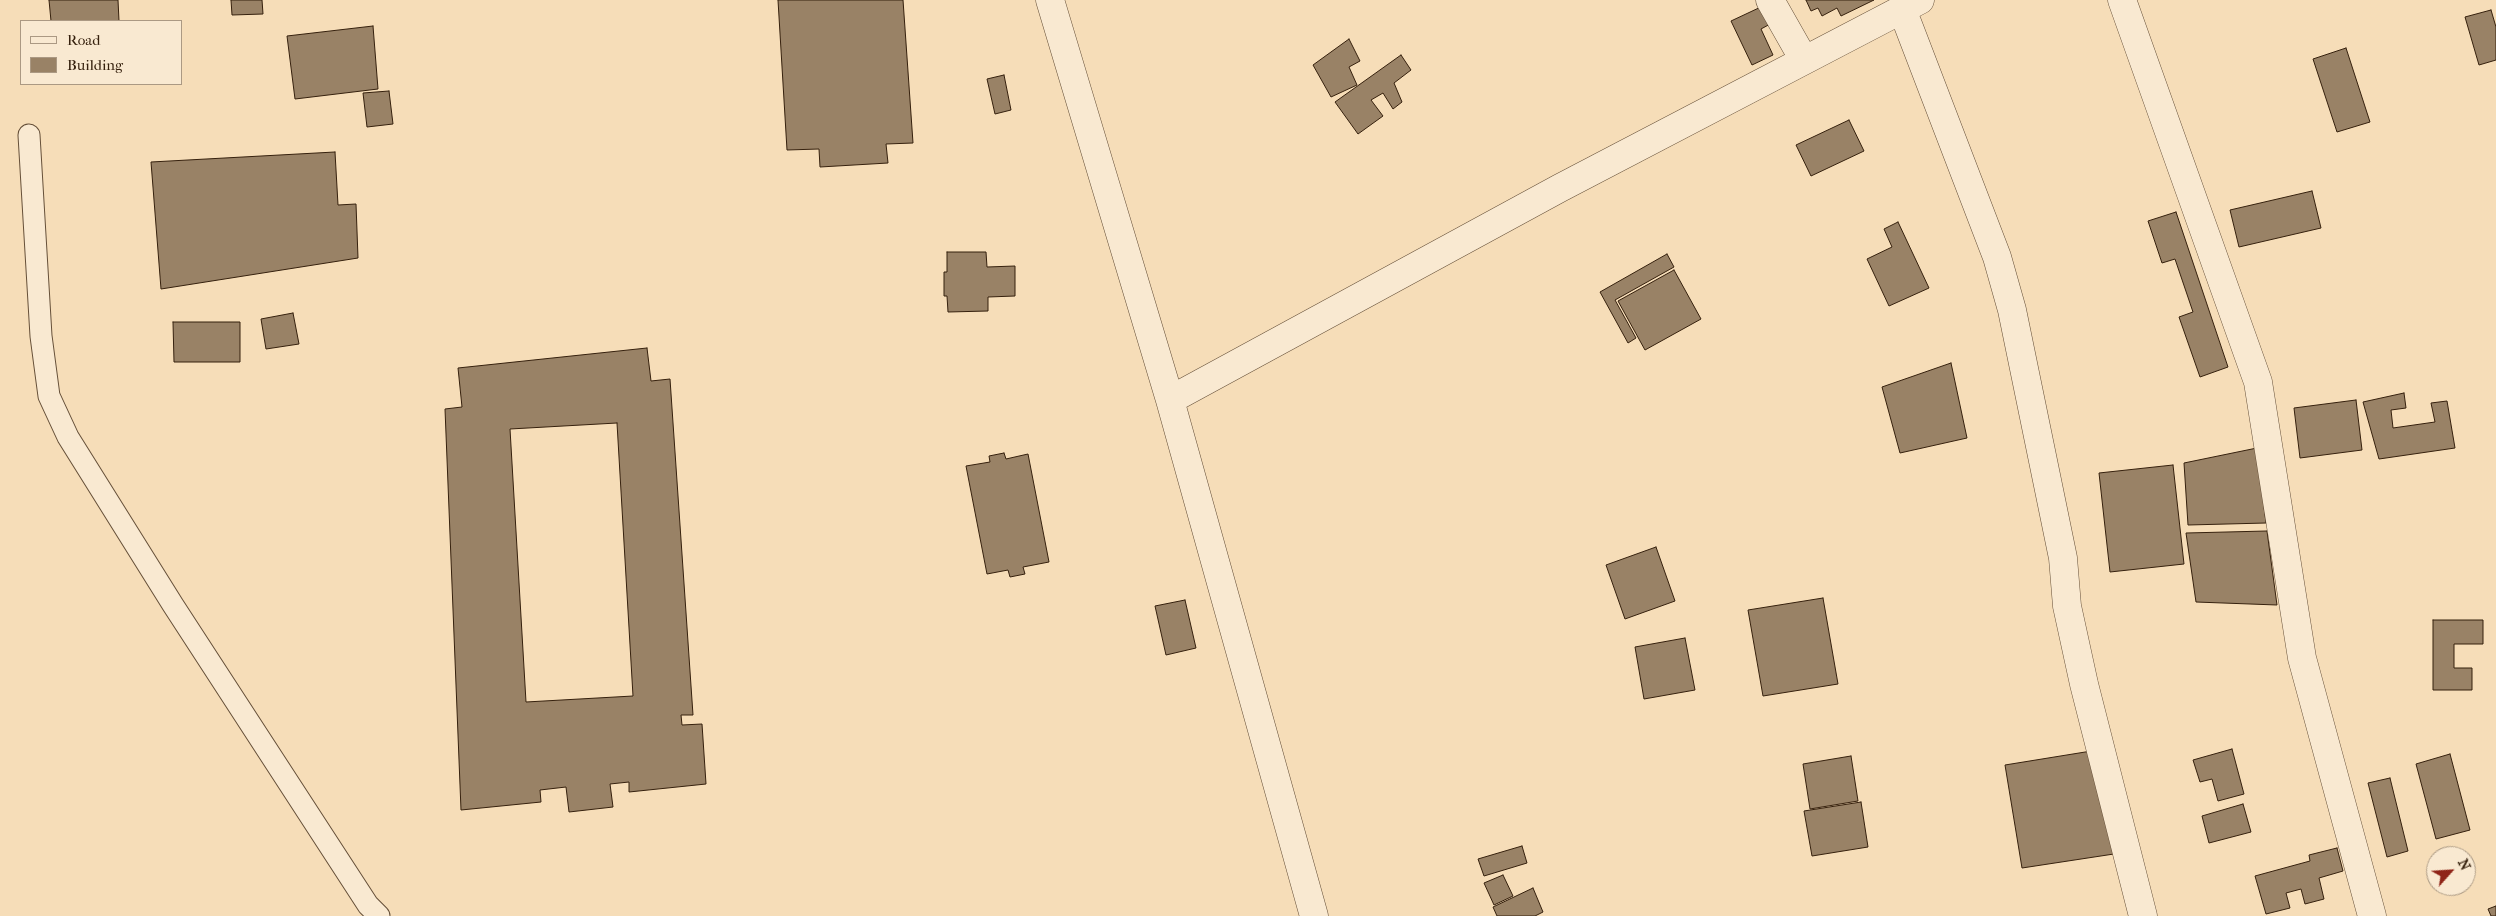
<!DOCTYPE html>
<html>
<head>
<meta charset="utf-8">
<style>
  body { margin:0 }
  #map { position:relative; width:2496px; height:916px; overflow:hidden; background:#f6ddb8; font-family:"IM FELL French Canon",serif }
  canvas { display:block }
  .legend { position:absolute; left:20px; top:20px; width:162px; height:65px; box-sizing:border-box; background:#f9e9d1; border:1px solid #ab9983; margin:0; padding:6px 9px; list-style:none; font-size:15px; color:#35200d }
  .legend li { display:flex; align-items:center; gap:10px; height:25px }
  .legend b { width:25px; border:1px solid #ab9983 }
  .north { position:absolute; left:2426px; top:846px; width:50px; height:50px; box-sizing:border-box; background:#f9e9d1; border:1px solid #ab9983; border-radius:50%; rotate:64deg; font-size:14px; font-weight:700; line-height:20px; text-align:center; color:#35200d }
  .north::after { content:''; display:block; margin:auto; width:18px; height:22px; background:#8f2418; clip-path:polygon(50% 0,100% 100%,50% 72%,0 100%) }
</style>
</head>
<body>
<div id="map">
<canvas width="2496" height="916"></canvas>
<ul class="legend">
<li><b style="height:6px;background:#f9e9d1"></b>Road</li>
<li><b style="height:14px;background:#998266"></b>Building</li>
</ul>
<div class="north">N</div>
</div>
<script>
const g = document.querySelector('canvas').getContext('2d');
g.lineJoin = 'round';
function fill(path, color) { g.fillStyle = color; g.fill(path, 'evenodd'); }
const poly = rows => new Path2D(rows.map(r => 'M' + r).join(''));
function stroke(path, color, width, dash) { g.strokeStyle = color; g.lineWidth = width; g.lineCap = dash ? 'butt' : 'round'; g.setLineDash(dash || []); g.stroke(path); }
const building = poly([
  [49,0,118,0,119,21,51,21,49,0],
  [231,0,262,0,263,14,232,15,231,0],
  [778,0,903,0,913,143,886,144,888,163,820,167,819,149,787,150,778,0],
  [1806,0,1874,0,1841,16,1837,8,1822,16,1818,8,1811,11,1806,0],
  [1763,6,1772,23,1761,29,1773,55,1752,65,1731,21,1763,6],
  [2491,10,2496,27,2496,60,2479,65,2465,17,2491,10],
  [373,26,378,89,295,99,287,36,373,26],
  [1349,39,1360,61,1349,67,1357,85,1331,97,1313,65,1349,39],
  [2346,48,2370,122,2337,132,2313,59,2346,48],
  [1401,55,1411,70,1394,83,1402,102,1393,109,1383,93,1371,100,1383,116,1358,134,1335,102,1401,55],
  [1004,75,1011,110,995,114,987,79,1004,75],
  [389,91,393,124,367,127,363,93,389,91],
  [1849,120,1864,151,1811,176,1796,145,1849,120],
  [335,152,338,205,356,204,358,258,161,289,151,162,335,152],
  [2312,191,2321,228,2239,247,2230,210,2312,191],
  [2176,212,2228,367,2200,377,2179,317,2193,312,2175,259,2162,263,2148,221,2176,212],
  [1898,222,1929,288,1889,306,1867,259,1892,247,1884,229,1898,222],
  [947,252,986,252,987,267,1015,266,1015,296,988,297,988,311,948,312,947,296,944,296,944,272,947,272,947,252],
  [1667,254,1674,267,1615,300,1636,338,1628,343,1600,292,1667,254],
  [1674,270,1701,319,1645,350,1618,301,1674,270],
  [293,313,299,344,266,349,261,319,293,313],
  [173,322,240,322,240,362,174,362,173,322],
  [647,348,651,381,670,379,693,715,681,715,682,725,702,724,706,784,629,792,629,782,610,784,613,807,569,812,566,787,540,790,541,802,461,810,445,409,462,407,458,368,647,348],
  [617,423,633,696,526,702,510,429,617,423],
  [1951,363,1967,438,1900,453,1882,387,1951,363],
  [2404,393,2406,408,2391,410,2393,428,2435,422,2431,403,2447,401,2455,448,2379,459,2363,402,2404,393],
  [2356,400,2362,450,2300,458,2294,408,2356,400],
  [2257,448,2266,523,2188,525,2184,463,2257,448],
  [1004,453,1006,459,1028,454,1049,562,1023,567,1025,574,1010,577,1008,570,987,574,966,466,990,462,989,456,1004,453],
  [2173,465,2184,564,2110,572,2099,473,2173,465],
  [2267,531,2277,605,2196,602,2186,533,2267,531],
  [1656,547,1675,601,1625,619,1606,565,1656,547],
  [1823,598,1838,684,1763,696,1748,610,1823,598],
  [1185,600,1196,648,1166,655,1155,606,1185,600],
  [2433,620,2483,620,2483,644,2454,644,2454,668,2472,668,2472,690,2433,690,2433,620],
  [1685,638,1695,690,1644,699,1635,647,1685,638],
  [2110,748,2127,852,2022,868,2005,765,2110,748],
  [2232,749,2244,794,2218,801,2212,779,2200,782,2193,760,2232,749],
  [2450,754,2470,830,2436,839,2416,764,2450,754],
  [1851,756,1858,801,1810,809,1803,764,1851,756],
  [2390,778,2408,851,2387,857,2368,783,2390,778],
  [1861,802,1868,847,1812,856,1804,811,1861,802],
  [2243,804,2251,832,2209,843,2202,816,2243,804],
  [1522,846,1527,863,1484,876,1478,859,1522,846],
  [2337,848,2343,871,2319,878,2324,899,2305,904,2301,889,2286,893,2290,908,2266,914,2255,876,2310,861,2309,855,2337,848],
  [1503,875,1513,896,1494,905,1484,883,1503,875],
  [1533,888,1543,912,1535,916,1497,916,1493,907,1533,888],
  [2496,906,2496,916,2491,916,2488,909,2496,906]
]);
const service = poly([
  [29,135,41,336,49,396,68,437,173,605,368,905,379,916]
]);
const minor = poly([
  [1050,0,1170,400,1314,916],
  [1770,0,1804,60],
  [2122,0,2258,382,2302,658,2372,916],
  [1902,9,1997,257,2012,310,2063,558,2067,606,2084,684,2143,916],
  [1170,400,1560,188,1920,0]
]);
fill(building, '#998266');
stroke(building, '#35200d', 1);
stroke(service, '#654f38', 23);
stroke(minor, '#654f38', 29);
stroke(service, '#f9e9d1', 21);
stroke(minor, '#f9e9d1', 28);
</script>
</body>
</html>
